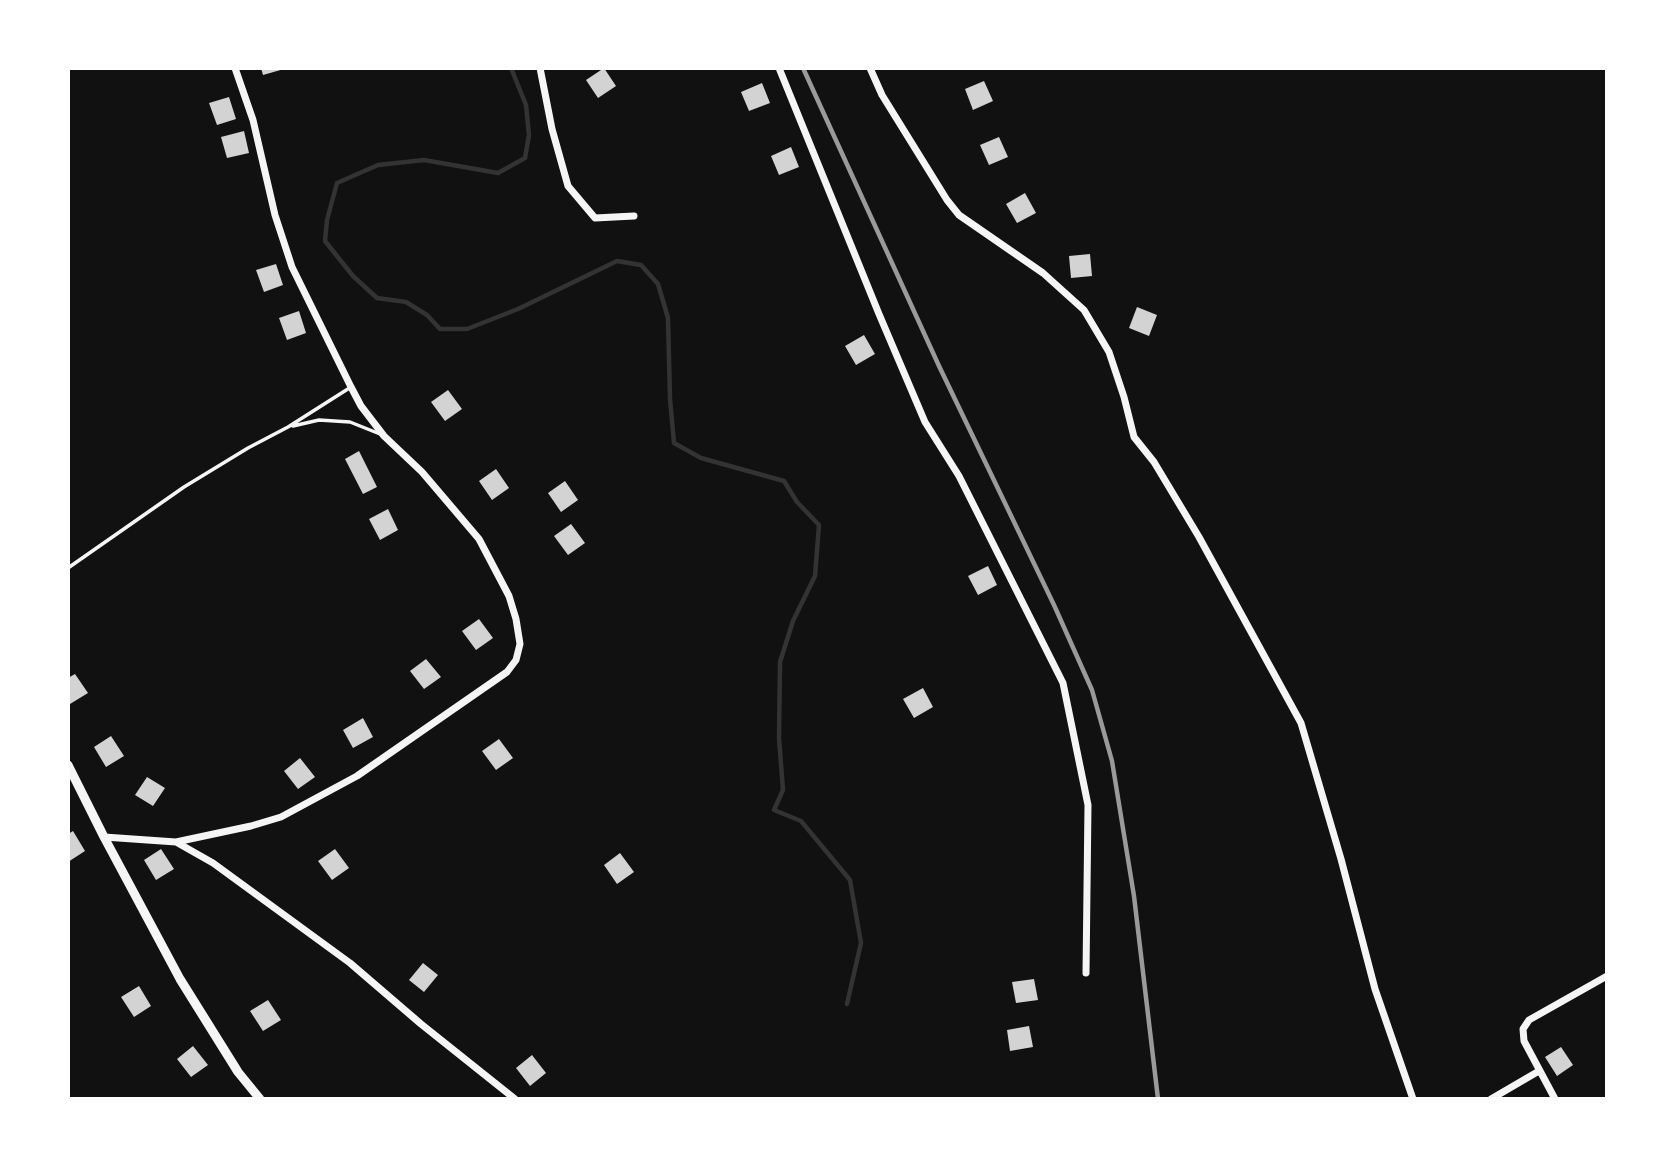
<!DOCTYPE html>
<html>
<head>
<meta charset="utf-8">
<style>
  body { margin:0 }
  #map { position:relative; width:1675px; height:1167px; overflow:hidden; background:#111; font-family:Spectral,serif }
  canvas { display:block }
  .frame { position:absolute; inset:0; border:70px solid #fff; pointer-events:none }
</style>
</head>
<body>
<div id="map">
<canvas width="1675" height="1167"></canvas>
<div class="frame"></div>
</div>
<script>
const g = document.querySelector('canvas').getContext('2d');
g.lineJoin = 'round';
const poly = rows => new Path2D(rows.map(r => 'M' + r).join(''));
function stroke(path, color, width, dash) { g.strokeStyle = color; g.lineWidth = width; g.lineCap = dash ? 'butt' : 'round'; g.setLineDash(dash || []); g.stroke(path); }
function fill(path, color) { g.fillStyle = color; g.fill(path, 'evenodd'); }
const stream = poly([
  [511,68,526,105,529,135,525,158,498,173,424,160,378,165,337,183,327,220,325,241,353,276,377,298,406,302,427,315,440,329,467,329,518,309,617,261,641,265,658,284,668,318,670,399,674,443,701,458,784,481,797,502,819,525,815,576,793,621,780,662,779,738,783,790,774,810,801,821,850,880,861,943,847,1004]
]);
const building = poly([
  [261,68,284,68,284,69,263,75],
  [604,68,616,86,598,98,586,80],
  [984,81,993,101,973,110,965,89],
  [762,83,770,103,749,111,741,92],
  [229,97,236,119,217,125,209,103],
  [244,131,249,153,227,158,221,137],
  [999,137,1008,157,989,165,980,145],
  [791,147,799,167,779,175,771,156],
  [1025,193,1036,213,1017,223,1006,204],
  [1090,254,1092,276,1071,278,1069,256],
  [276,264,283,285,264,292,256,270],
  [1137,307,1157,315,1149,336,1129,328],
  [299,311,306,333,287,340,279,318],
  [864,335,875,354,856,365,845,346],
  [448,390,462,409,445,421,431,402],
  [359,451,377,487,363,494,345,459],
  [496,469,509,488,492,500,479,481],
  [565,481,578,500,561,512,548,493],
  [388,509,398,530,380,540,369,519],
  [571,524,585,543,568,555,554,536],
  [988,566,997,585,978,595,968,576],
  [479,619,493,638,476,650,462,631],
  [426,659,441,677,424,689,410,671],
  [75,674,88,693,70,704,68,701,68,678],
  [923,688,933,707,914,718,903,699],
  [363,718,373,737,353,748,343,730],
  [111,736,124,756,106,767,94,747],
  [499,739,513,758,496,770,482,751],
  [300,758,315,777,298,789,284,771],
  [147,777,165,788,153,806,135,795],
  [73,831,85,851,68,862,68,834],
  [161,849,174,869,156,880,144,860],
  [335,849,349,868,332,880,318,861],
  [620,853,634,872,617,884,604,865],
  [423,963,438,975,424,992,409,980],
  [1034,979,1038,1000,1016,1003,1012,982],
  [139,986,151,1006,134,1017,121,997],
  [268,1000,281,1020,263,1031,250,1011],
  [1029,1026,1033,1047,1010,1051,1007,1030],
  [193,1046,208,1065,191,1077,177,1059],
  [1561,1047,1573,1065,1557,1076,1545,1057],
  [532,1055,546,1073,530,1086,516,1068]
]);
const service = poly([
  [293,426,319,420,350,422,380,434],
  [68,568,184,487,248,448,288,427,351,387]
]);
const minor = poly([
  [540,68,552,129,568,186,595,218,634,216],
  [779,68,879,314,925,422,959,476,1063,683,1088,805,1086,973],
  [870,68,882,95,947,200,959,215,1043,273,1084,310,1109,352,1124,397,1134,437,1154,462,1199,537,1301,723,1341,859,1375,989,1413,1099],
  [104,837,176,842,213,863,350,963,421,1024,515,1099],
  [176,842,251,826,281,817,357,776,507,672,516,660,520,644,516,619,509,596,479,539,422,472,384,436,361,406,351,387,292,267,275,215,253,120,235,68],
  [1491,1099,1539,1071],
  [1555,1099,1524,1041,1523,1029,1529,1020,1607,976]
]);
const tertiary = poly([
  [68,765,104,837,180,979,238,1072,260,1099]
]);
const rail = poly([
  [803,68,939,366,1054,605,1092,690,1112,761,1134,896,1158,1099]
]);
stroke(stream, '#333', 4.5);
fill(building, '#d3d3d3');
stroke(service, '#f5f5f5', 3.5);
stroke(minor, '#f5f5f5', 7);
stroke(tertiary, '#f5f5f5', 9);
stroke(rail, '#9a9a9a', 4.5);
</script>
</body>
</html>
